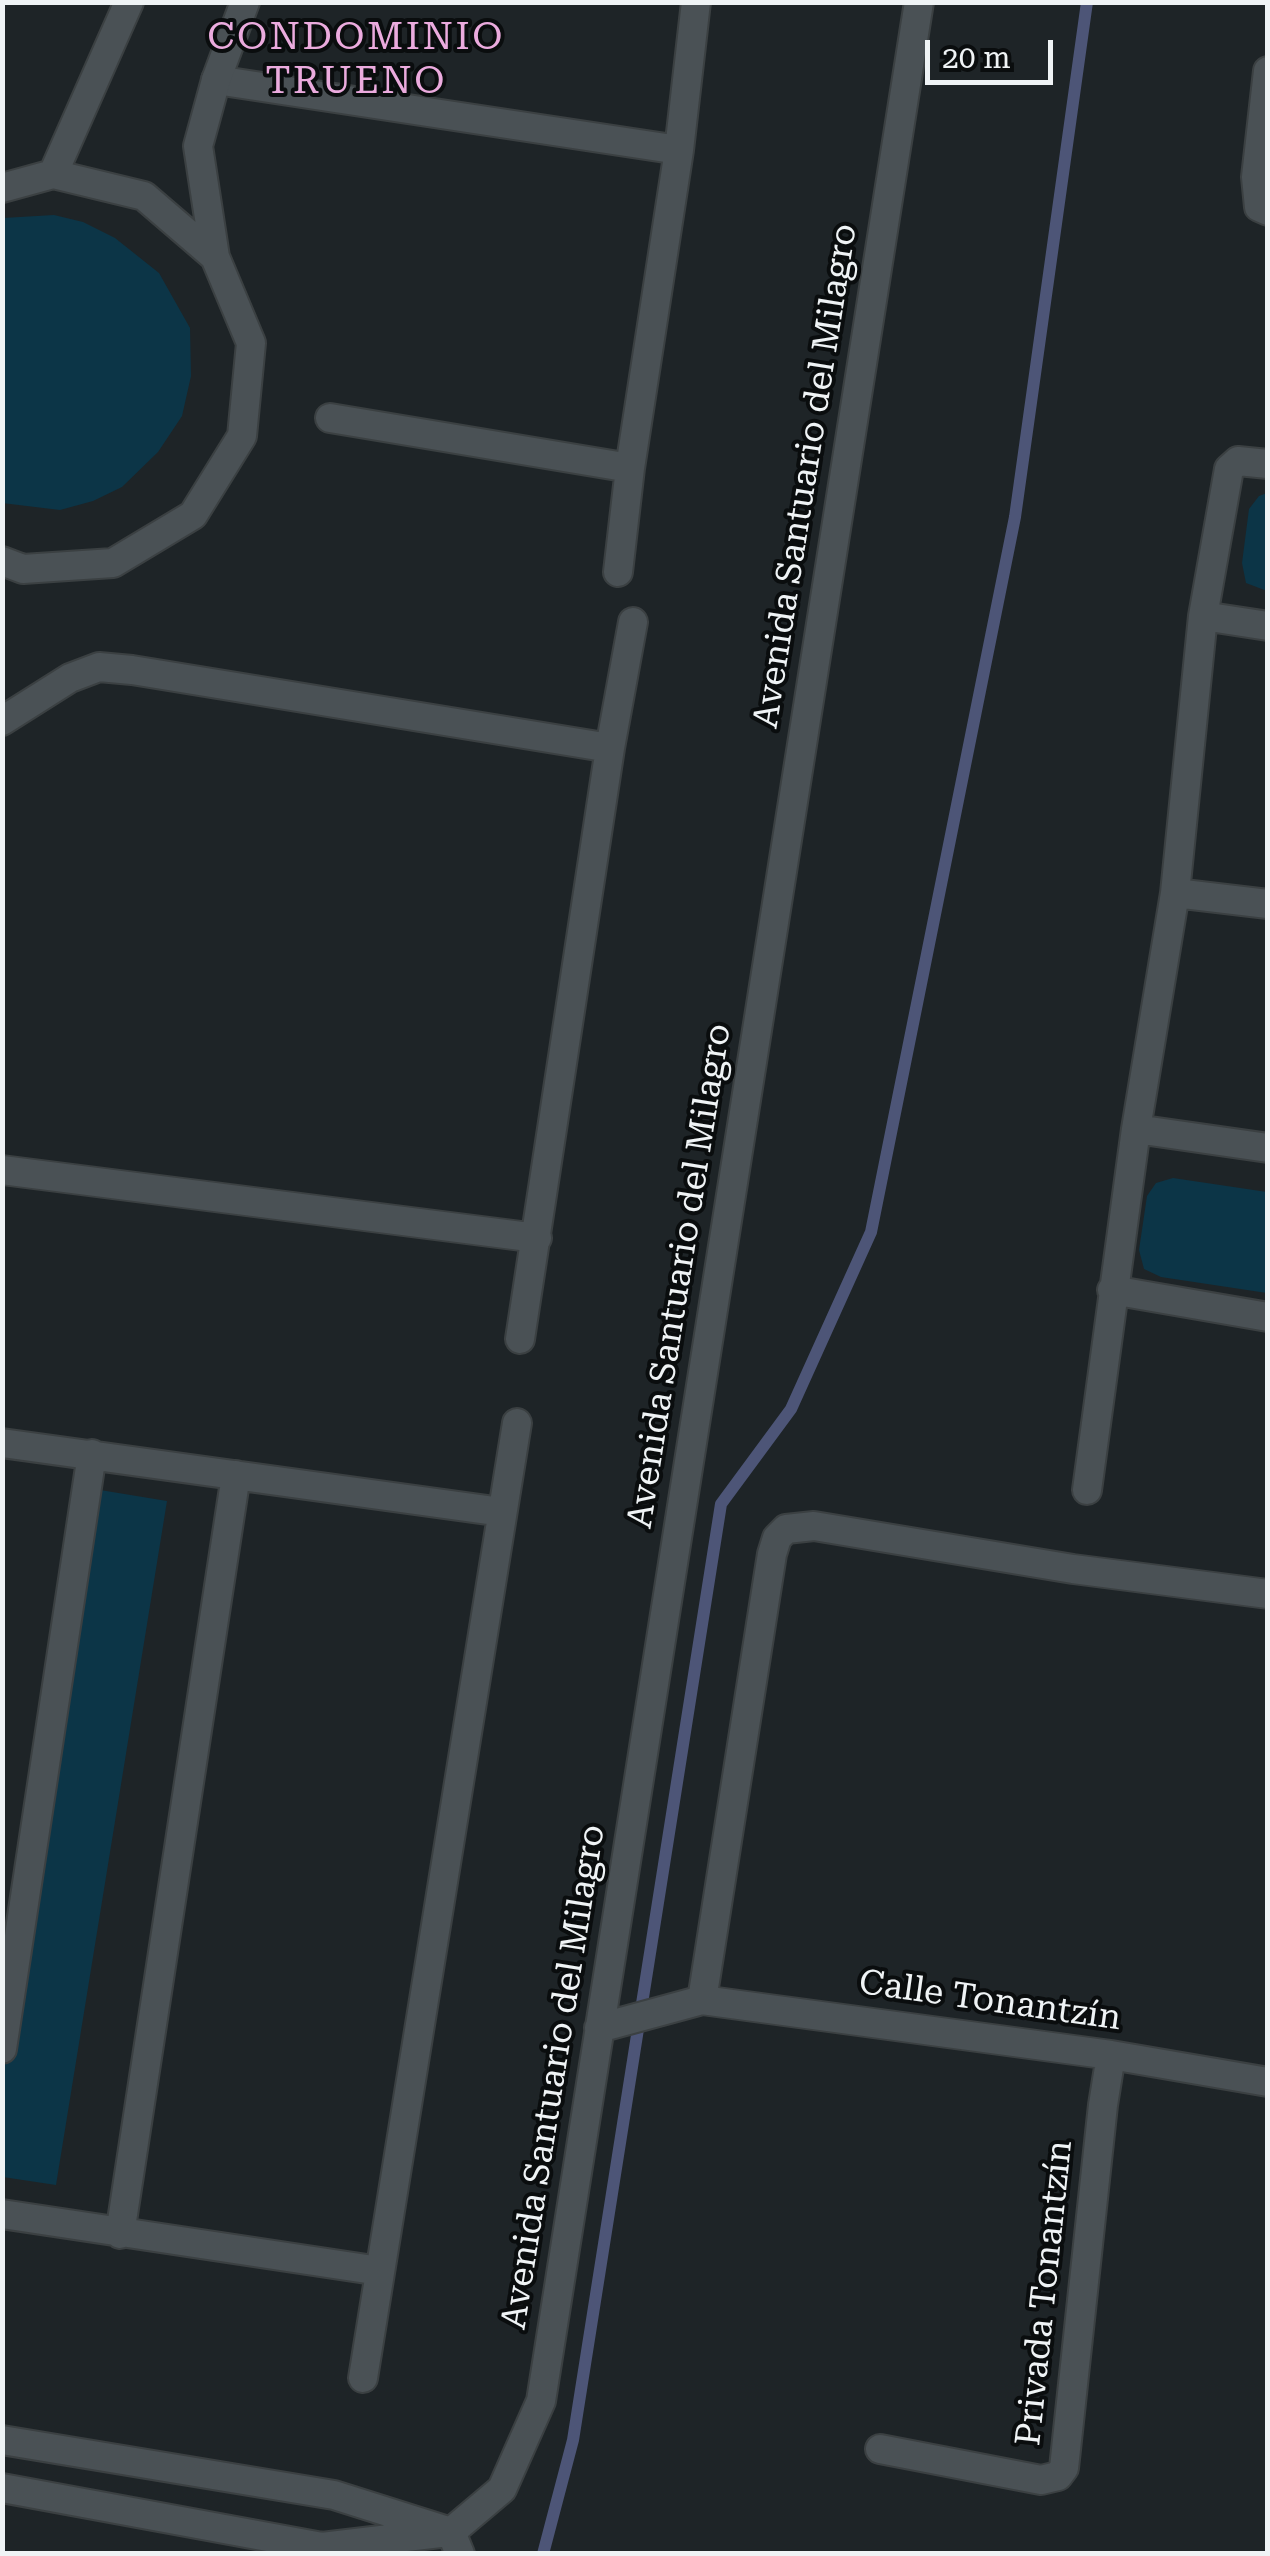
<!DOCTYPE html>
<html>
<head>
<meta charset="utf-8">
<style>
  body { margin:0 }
  #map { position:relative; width:1270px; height:2556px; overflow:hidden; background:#1e2427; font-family:"Roboto Serif",serif }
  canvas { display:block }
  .frame { position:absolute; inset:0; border:5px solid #eff3f5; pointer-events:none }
  .scale { position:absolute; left:925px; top:40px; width:128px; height:45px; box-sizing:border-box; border:5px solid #eff3f5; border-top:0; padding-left:12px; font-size:30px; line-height:35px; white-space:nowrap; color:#eff3f5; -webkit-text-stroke:8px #0a0d0e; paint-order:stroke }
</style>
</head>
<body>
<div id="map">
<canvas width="1270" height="2556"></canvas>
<div class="frame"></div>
<div class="scale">20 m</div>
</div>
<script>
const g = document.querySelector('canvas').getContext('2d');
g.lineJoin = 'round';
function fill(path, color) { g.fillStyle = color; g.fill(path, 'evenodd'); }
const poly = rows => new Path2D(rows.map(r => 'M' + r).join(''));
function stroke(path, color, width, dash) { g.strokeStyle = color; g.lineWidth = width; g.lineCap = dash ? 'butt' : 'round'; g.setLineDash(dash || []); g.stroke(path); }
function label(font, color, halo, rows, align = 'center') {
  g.font = font + ' "Roboto Serif",serif'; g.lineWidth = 8; g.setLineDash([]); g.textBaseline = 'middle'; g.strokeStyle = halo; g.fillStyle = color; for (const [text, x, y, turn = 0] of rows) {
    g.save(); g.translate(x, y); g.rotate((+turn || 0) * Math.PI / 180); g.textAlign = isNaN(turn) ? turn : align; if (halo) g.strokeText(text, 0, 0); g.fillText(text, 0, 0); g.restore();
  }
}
const green = poly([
  [54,215,83,222,115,238,159,273,190,328,191,376,182,416,158,452,122,487,93,501,60,510,2,503,3,218],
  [1267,493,1268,493,1267,591,1246,583,1242,563,1249,509,1259,496],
  [1173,1178,1267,1192,1267,1293,1161,1277,1144,1269,1139,1250,1147,1196,1156,1183],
  [94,1489,167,1501,56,2185,3,2177,3,2060]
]);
const stream = poly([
  [543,2554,573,2440,721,1504,791,1409,871,1232,1015,517,1087,2]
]);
const minor = poly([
  [1268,71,1256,177,1259,207,1268,211],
  [216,80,679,150],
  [330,418,630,468],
  [618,572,630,468,679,150,696,2],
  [1203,616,1268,626],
  [2,721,70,678,99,667,132,670,610,748],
  [1175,893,1203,616,1229,469,1238,461,1268,464],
  [1136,1129,1268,1148],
  [2,1170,537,1238],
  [1112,1290,1268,1317],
  [520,1339,610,748,633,622],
  [2,1443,502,1512],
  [1087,1490,1136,1129,1175,893,1268,904],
  [702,2000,772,1554,777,1538,786,1529,814,1526,1073,1569,1268,1594],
  [599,2028,702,2000,1111,2055,1268,2082],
  [2,2049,92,1454],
  [2,2214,380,2271],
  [120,2234,236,1475],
  [363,2378,517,1423],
  [2,2440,334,2495,451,2532,460,2554],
  [880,2449,1041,2480,1058,2476,1064,2468,1103,2105,1111,2055],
  [2,2488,322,2547,440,2533],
  [451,2532,502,2489,541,2401,919,2]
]);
const tertiary = poly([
  [53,174,129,2],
  [2,188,53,174,144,196,215,257,251,343,242,436,193,515,113,563,23,569,2,561],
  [215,257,198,146,216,80,245,2]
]);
const streetNames = [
  ["Avenida Santuario del Milagro",806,476,-81],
  ["Avenida Santuario del Milagro",680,1276,-81],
  ["Calle Tonantzín",990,2001,8],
  ["Avenida Santuario del Milagro",554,2077,-81],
  ["Privada Tonantzín",1045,2293,-84]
];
const neighbourhoodNames = [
  ["CONDOMINIO",356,38],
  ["TRUENO",356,82]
];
fill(green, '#0c3547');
stroke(stream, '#4d5577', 12);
stroke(minor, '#3b4042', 32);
stroke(tertiary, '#3b4042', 32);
stroke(minor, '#4a5155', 28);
stroke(tertiary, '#4a5155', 28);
label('35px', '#eff3f5', '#0a0d0e', streetNames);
g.letterSpacing = '2.5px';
label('38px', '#ebabde', '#0a0d0e', neighbourhoodNames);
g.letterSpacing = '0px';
</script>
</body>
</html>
